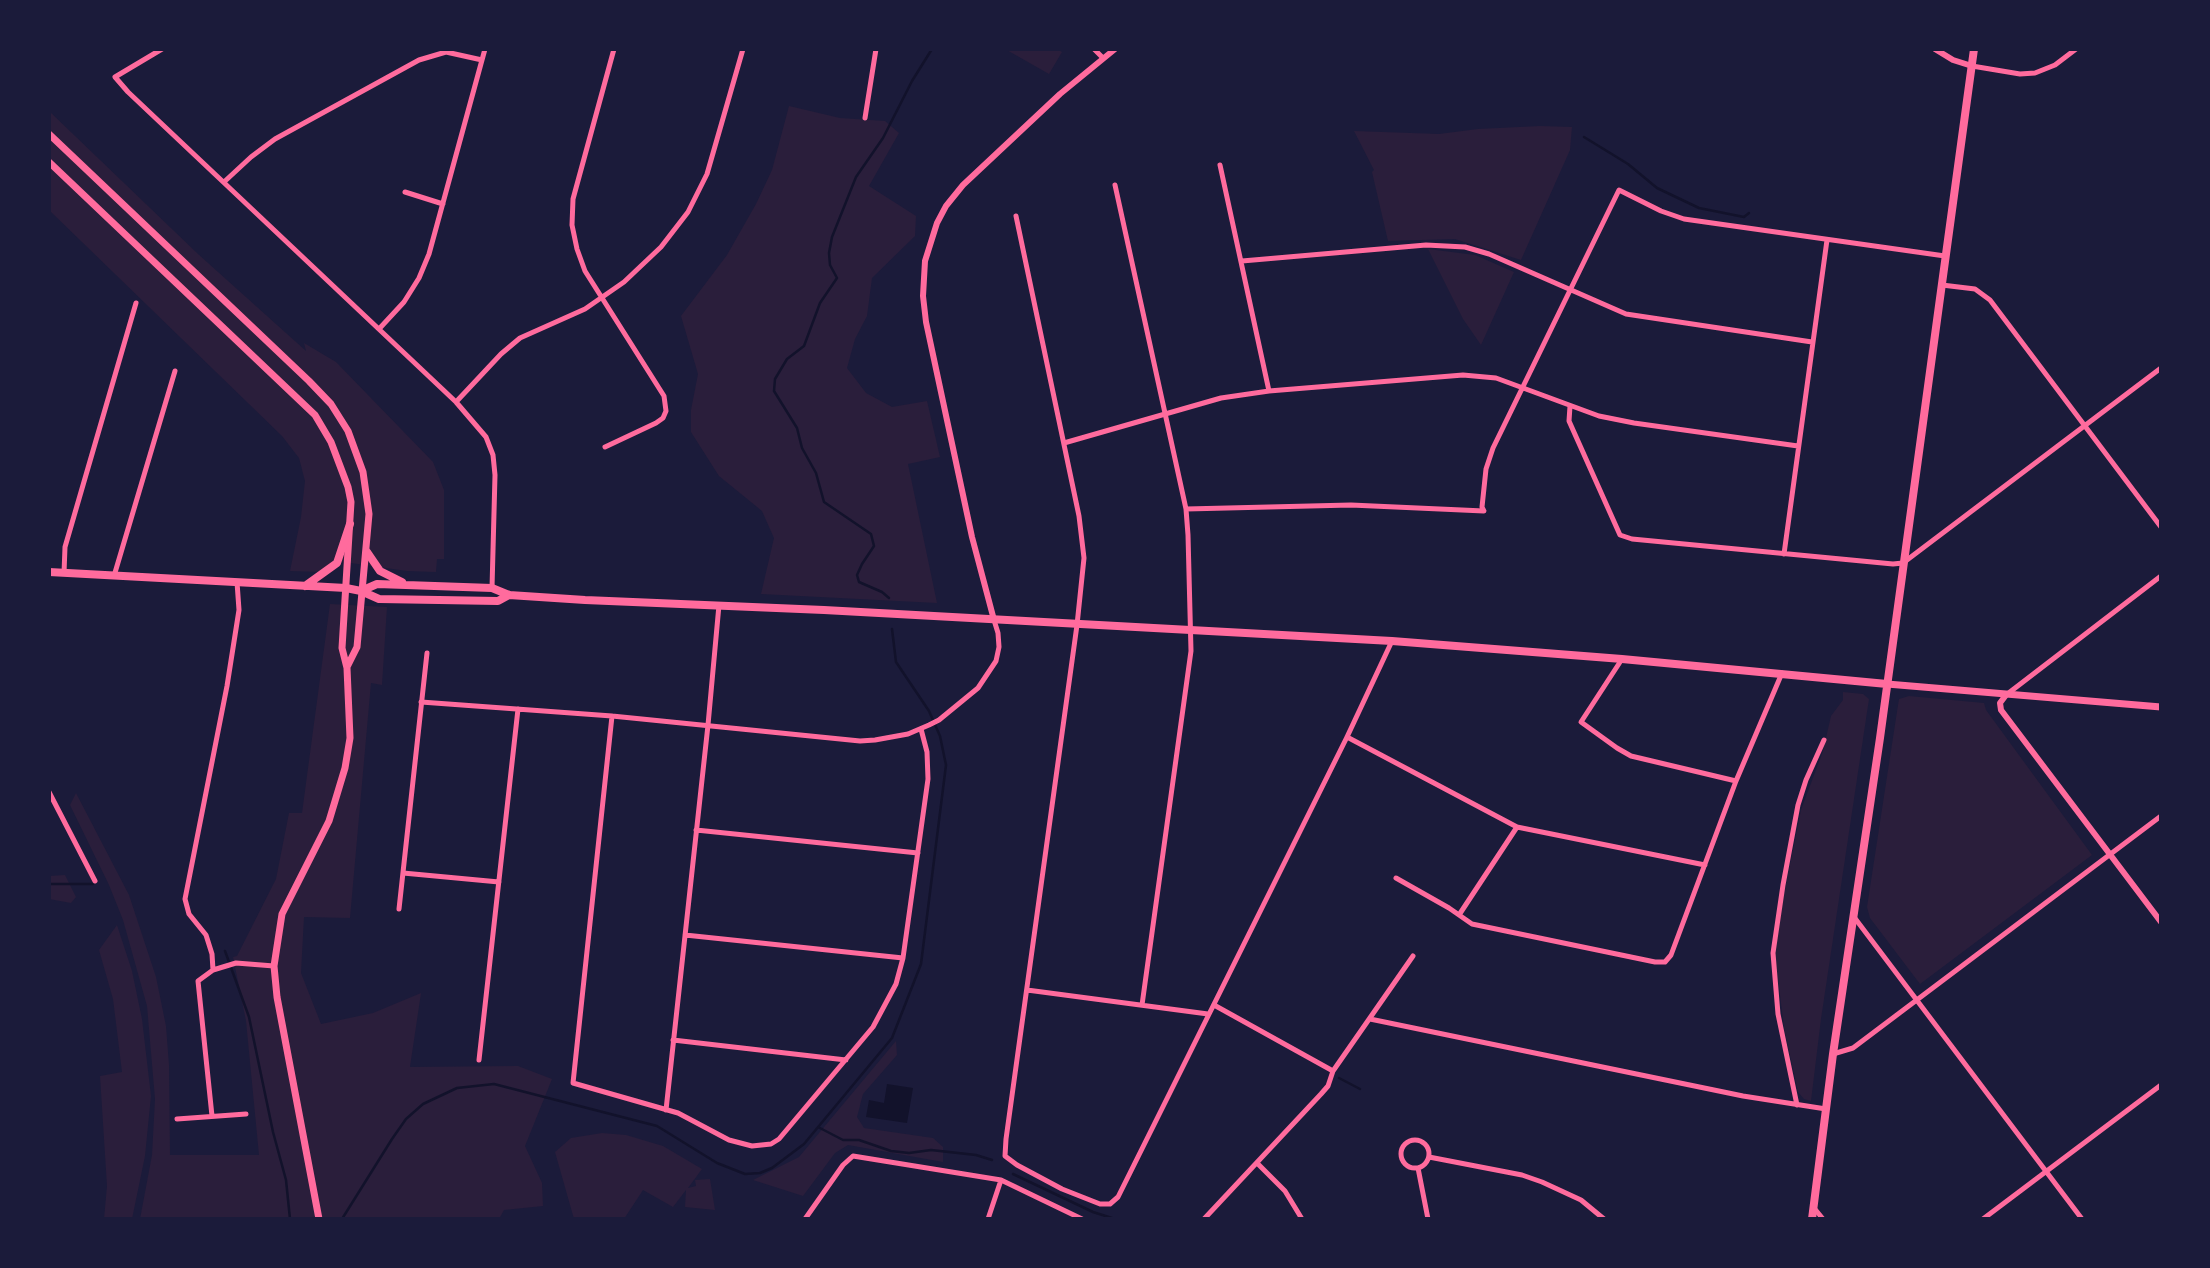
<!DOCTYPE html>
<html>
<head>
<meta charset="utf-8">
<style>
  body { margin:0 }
  #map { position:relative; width:2210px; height:1268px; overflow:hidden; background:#1b1b3a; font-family:Manrope,sans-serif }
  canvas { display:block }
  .frame { position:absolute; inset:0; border:51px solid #1b1b3a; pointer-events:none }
</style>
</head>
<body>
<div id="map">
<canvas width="2210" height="1268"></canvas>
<div class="frame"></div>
</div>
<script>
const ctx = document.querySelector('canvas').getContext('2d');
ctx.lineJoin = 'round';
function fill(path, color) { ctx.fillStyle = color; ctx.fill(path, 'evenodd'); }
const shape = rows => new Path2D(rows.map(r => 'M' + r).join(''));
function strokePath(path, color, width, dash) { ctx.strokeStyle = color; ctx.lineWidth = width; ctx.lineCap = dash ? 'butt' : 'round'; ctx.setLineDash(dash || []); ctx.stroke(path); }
fill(shape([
  [1005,49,1057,49,1062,52,1049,74],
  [789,106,840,118,885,121,899,133,869,186,916,216,915,236,872,278,867,316,855,339,847,368,866,393,892,407,927,401,940,457,908,464,937,603,761,594,774,538,762,511,719,476,691,432,691,410,698,374,681,316,727,255,756,204,772,170],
  [49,111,198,254,306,351,304,343,336,362,433,462,444,490,444,559,437,559,436,572,407,571,337,561,321,572,290,571,301,517,305,481,299,458,282,436,49,210],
  [1540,126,1572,127,1570,150,1521,260,1455,239,1388,241,1372,172,1374,170,1354,131,1439,134,1478,129],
  [1428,249,1475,255,1514,272,1481,345,1463,319],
  [330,604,387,607,382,685,371,683,350,918,304,917,301,973,321,1024,373,1013,421,993,410,1067,518,1066,552,1079,525,1146,542,1183,543,1206,504,1210,499,1219,140,1219,152,1155,155,1099,147,1006,123,920,109,885,70,805,76,793,129,895,156,977,166,1026,169,1065,170,1155,259,1155,246,1021,233,957,237,956,276,879,289,813,302,813],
  [1843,692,1863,694,1869,699,1821,1019,1811,1101,1804,1099,1798,1092,1784,1028,1775,954,1784,894,1801,810,1823,751,1831,716,1843,700],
  [1909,696,1984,703,1986,710,2092,855,1920,984,1870,918,1867,907,1898,705,1899,699],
  [65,875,76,897,71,903,49,899,49,876],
  [117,925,132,971,142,1019,151,1096,145,1156,132,1219,104,1219,107,1186,100,1076,122,1072,113,999,99,950],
  [896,1041,897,1055,863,1094,857,1117,864,1128,933,1138,943,1147,943,1162,848,1145,835,1153,803,1196,753,1180,799,1157],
  [602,1133,626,1135,663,1146,702,1169,688,1188,696,1186,695,1180,710,1179,715,1210,685,1207,686,1190,673,1207,643,1190,624,1219,574,1219,555,1152,571,1138]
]), '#2a1e3b');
fill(shape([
  [887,1084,913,1088,907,1123,866,1117,869,1100,884,1103]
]), '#12122b');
strokePath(shape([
  [1584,137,1628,164,1657,188,1699,208,1744,217,1749,213],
  [889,598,882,592,859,582,857,575,862,564,874,546,871,534,824,502,816,473,802,448,797,428,774,391,775,379,787,359,804,346,820,303,837,278,830,265,829,253,832,237,856,177,883,138,912,81,932,49],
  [49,884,93,884],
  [225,951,249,1017,273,1132,286,1180,290,1219],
  [1339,1078,1360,1089],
  [818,1127,843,1140,859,1140,891,1151,909,1153,931,1150,976,1155,992,1160],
  [1013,1174,1093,1212,1115,1219],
  [342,1219,392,1139,406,1119,423,1104,457,1088,494,1084,657,1126,717,1163,745,1174,760,1173,772,1168,804,1144,892,1038,921,964,946,765,940,736,929,711,896,662,892,629]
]), '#12122b', 2.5);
strokePath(shape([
  [162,49,115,77,128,92,456,402,486,437,493,455,495,475,492,588],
  [1094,49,1103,58],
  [1972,66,2020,74,2035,73,2055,65,2076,49],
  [865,118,876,49],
  [1220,165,1269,391],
  [224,182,251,157,275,139,419,60,446,52,482,60],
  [1115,185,1186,509,1188,535,1191,651,1142,1005],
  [405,192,443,204],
  [1016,216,1079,516,1084,558,1077,625,1006,1139,1005,1156,1017,1165,1062,1189,1100,1204,1110,1204,1118,1197,1347,737,1392,641],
  [1242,261,1426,245,1465,247,1489,254,1626,314,1812,342],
  [1942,285,1975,289,1990,300,2161,527],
  [379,329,404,302,419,278,429,254,485,49],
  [456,402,501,354,520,338,585,309,624,282,661,247,688,212,707,174,743,49],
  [1570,406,1569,421,1620,535,1632,539,1893,564,1903,563,2161,368],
  [1064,443,1221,398,1269,391,1463,375,1496,378,1599,416,1634,423,1798,446],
  [605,447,656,423,663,418,666,411,664,396,585,271,577,249,572,225,573,199,614,49],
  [1186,509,1351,505,1484,511,1482,507,1486,469,1493,448,1619,190,1661,211,1684,219,1945,256],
  [1784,554,1827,240],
  [64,573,65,547,136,303],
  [114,576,175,371],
  [1622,659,1581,722,1617,748,1631,756,1736,781],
  [2006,695,2161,576],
  [421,702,612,716,860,741,875,740,908,734,929,725,939,720,978,688,996,661,999,647,998,633,994,620],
  [612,716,573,1083,678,1113,729,1140,752,1146,771,1144,779,1139,873,1027,896,984,903,958,928,779,927,752,921,729],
  [1347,737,1517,827,1705,865],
  [49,792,95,881],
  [696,830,918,853],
  [403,873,499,882],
  [1396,878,1449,908,1472,924,1655,962,1665,962,1671,955,1736,781,1782,673],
  [399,909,427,653],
  [1459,915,1517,827],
  [1854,917,2082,1219],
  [685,935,903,958],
  [213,970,212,954,206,935,189,914,185,899,227,686,239,610,237,582],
  [1027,990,1208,1014],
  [1214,1005,1333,1071],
  [1370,1019,1743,1096,1826,1109],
  [673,1040,846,1060],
  [1833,1054,1853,1048,2161,816],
  [479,1060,518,709],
  [1797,1105,1778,1014,1773,953,1783,885,1798,805,1806,780,1824,740],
  [666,1110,708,725,719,605],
  [212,1116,198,981,213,970,236,963,274,966],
  [177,1119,246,1114],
  '1401 1154a14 14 0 1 1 28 0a14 14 0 1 1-28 0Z',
  [1429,1157,1522,1175,1542,1182,1581,1200,1604,1219],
  [1257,1163,1285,1191,1302,1219],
  [1418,1168,1428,1219],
  [1814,1208,1823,1219],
  [805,1219,843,1165,853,1156,1001,1180,1082,1219],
  [988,1219,1001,1180],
  [1204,1219,1321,1094,1328,1086,1333,1071,1413,956],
  [1983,1219,2161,1085]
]), '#ff6b9d', 5);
strokePath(shape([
  [1935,49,1953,60,1972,66],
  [994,620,972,537,926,322,923,296,925,261,937,223,946,206,963,185,1060,94,1115,49],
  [2006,695,2000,703,2001,710,2161,922]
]), '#ff6b9d', 6);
strokePath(shape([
  [49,134,309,381,331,404,348,431,363,472,369,514,357,647,347,667],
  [49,162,315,415,331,442,348,487,351,502,342,648,347,668,350,738,345,768,329,821,282,914,274,966,277,997,319,1219],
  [1887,684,2161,707]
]), '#ff6b9d', 7);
strokePath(shape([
  [367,552,380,571,402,582],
  [49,572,346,588,361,591,379,599,498,601,509,595],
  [305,586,337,563,350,524],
  [361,591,377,584,492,588,509,595,585,600,824,610,1392,641,1622,659,1887,684],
  [1812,1219,1833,1054,1880,738,1974,49]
]), '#ff6b9d', 8);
</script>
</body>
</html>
